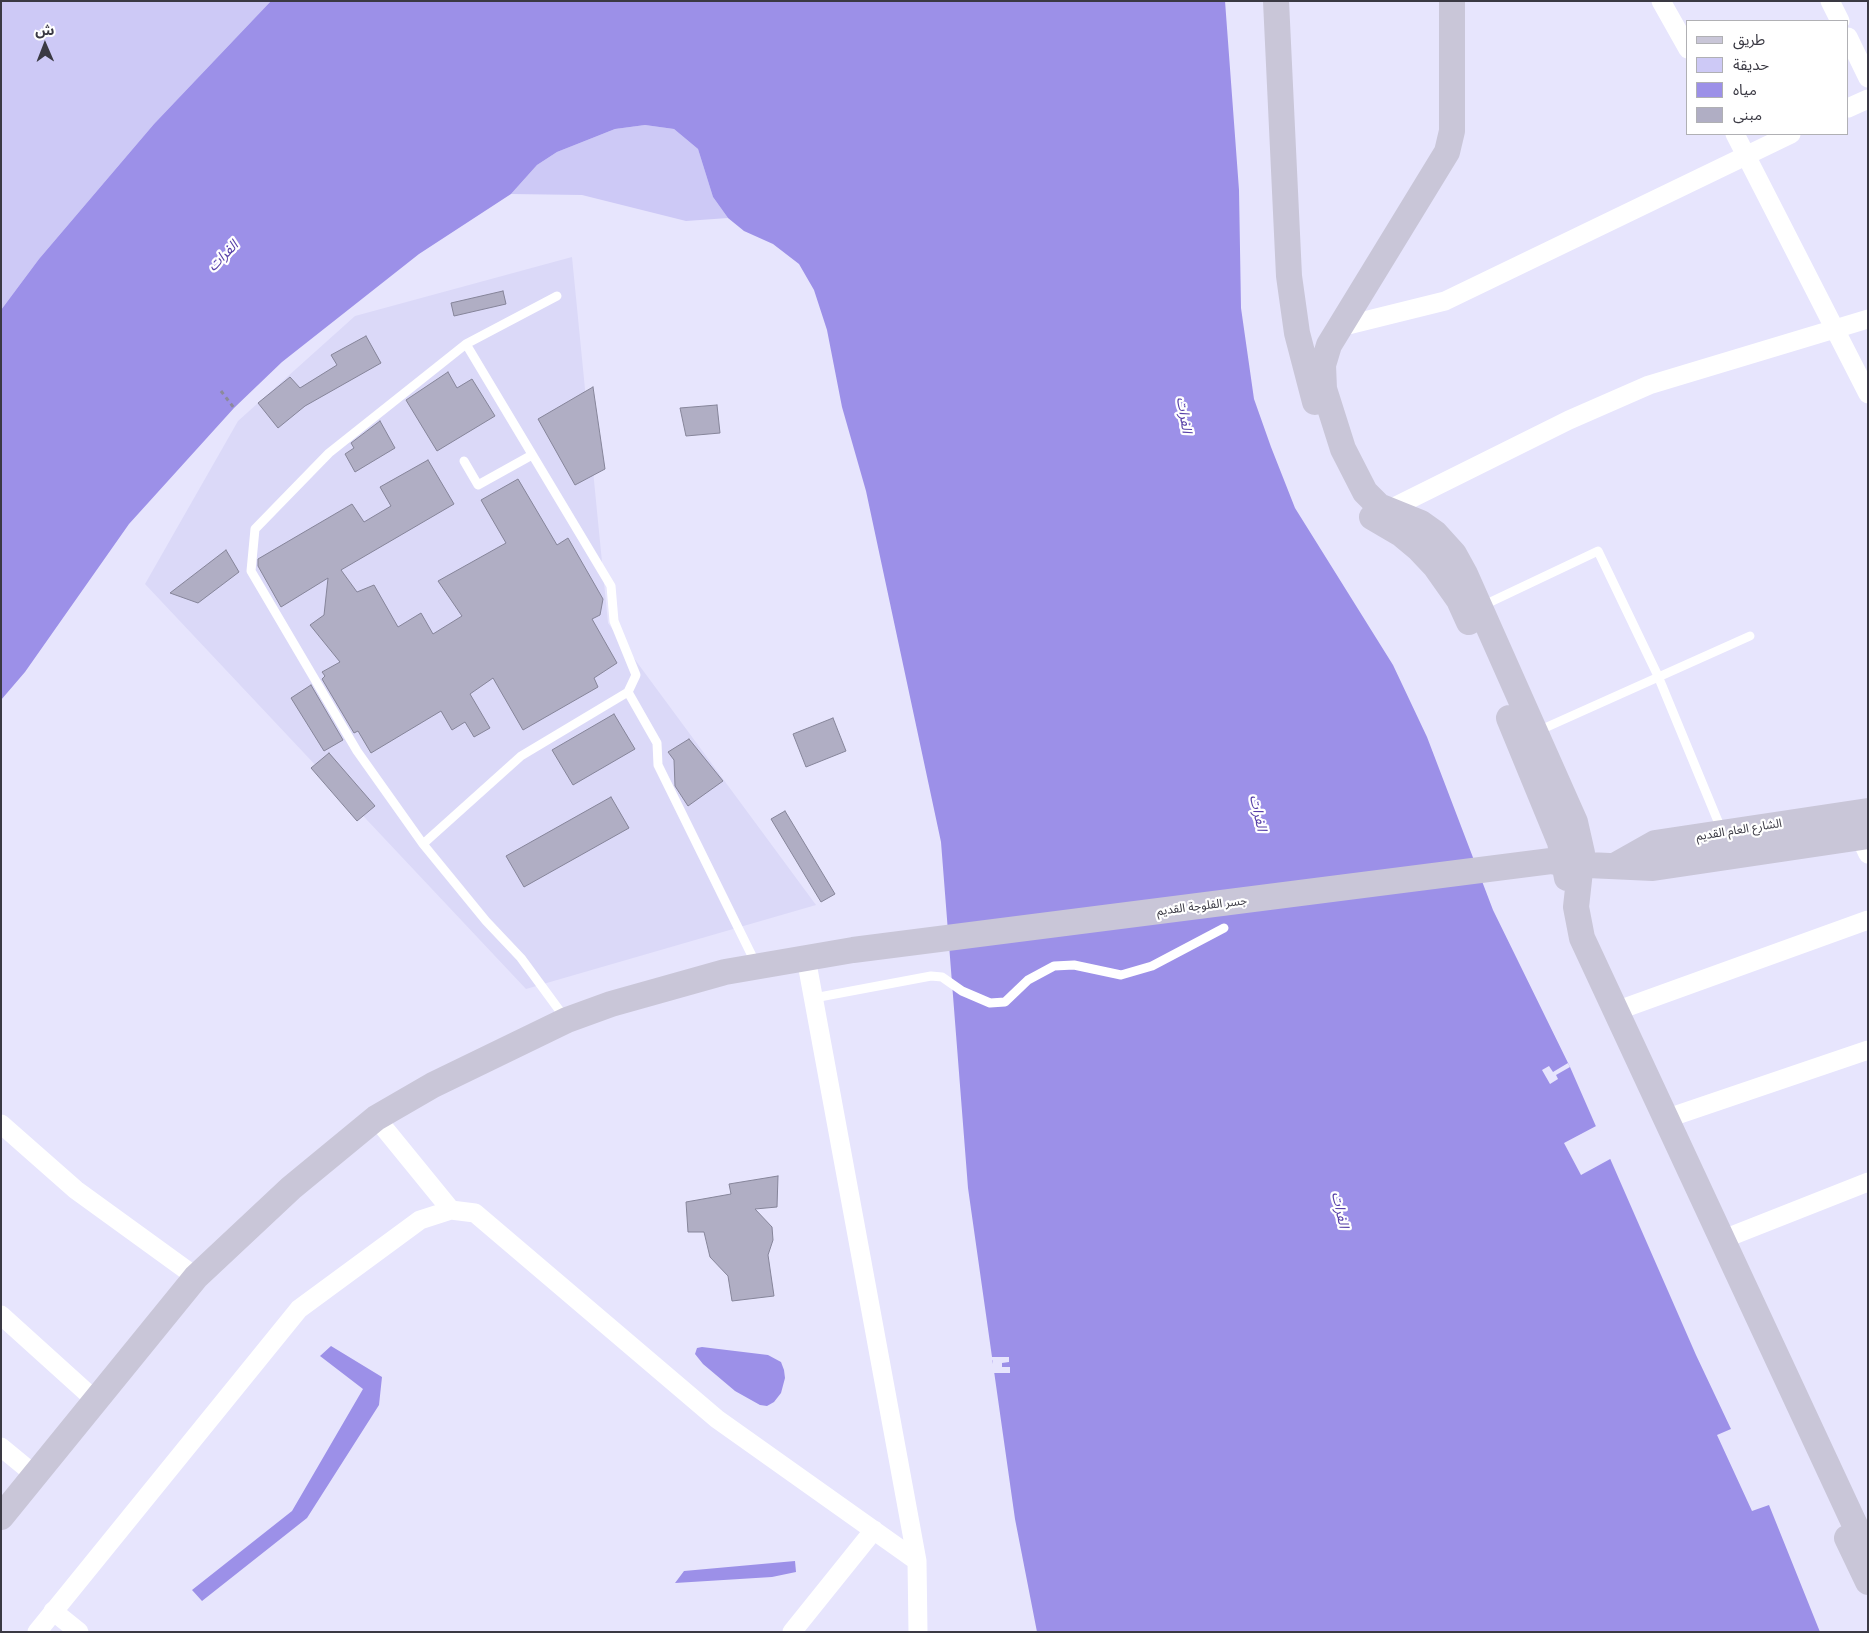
<!DOCTYPE html>
<html>
<head>
<meta charset="utf-8">
<style>
  body { margin:0 }
  #map { position:relative; width:1869px; height:1633px; overflow:hidden; background:#e7e5fd; font-family:Mulish,"Noto Sans Arabic",sans-serif }
  canvas { display:block }
  .frame { position:absolute; inset:0; border:2px solid #3a3943; pointer-events:none }
  .legend { position:absolute; left:1686px; top:20px; width:162px; height:115px; box-sizing:border-box; background:#fff; border:1px solid #b0b0b4; margin:0; padding:6px 9px; list-style:none; font-size:15px; color:#3a3943 }
  .legend li { display:flex; align-items:center; gap:10px; height:25px }
  .legend b { width:25px; border:1px solid #b0b0b4 }
  .north { position:absolute; left:20px; top:20px; width:50px; height:50px; -webkit-text-stroke:4px #fff; paint-order:stroke; rotate:359deg; font-size:14px; font-weight:700; line-height:20px; text-align:center; color:#3a3943 }
  .north::after { content:''; display:block; margin:auto; width:18px; height:22px; background:#3a3943; clip-path:polygon(50% 0,100% 100%,50% 72%,0 100%) }
</style>
</head>
<body>
<div id="map">
<canvas width="1869" height="1633"></canvas>
<div class="frame"></div>
<ul class="legend">
<li><b style="height:6px;background:#c9c6d8"></b>طريق</li>
<li><b style="height:14px;background:#cdc9f6"></b>حديقة</li>
<li><b style="height:14px;background:#9c90e8"></b>مياه</li>
<li><b style="height:14px;background:#b0aec4"></b>مبنى</li>
</ul>
<div class="north">ش</div>
</div>
<script>
const ctx = document.querySelector('canvas').getContext('2d');
ctx.lineJoin = 'round';
function fill(path, color) { ctx.fillStyle = color; ctx.fill(path, 'evenodd'); }
const shape = rows => new Path2D(rows.map(r => 'M' + r).join(''));
function strokePath(path, color, width, dash) { ctx.strokeStyle = color; ctx.lineWidth = width; ctx.lineCap = dash ? 'butt' : 'round'; ctx.setLineDash(dash || []); ctx.stroke(path); }
function drawText(font, color, halo, rows, align = 'center') {
  ctx.font = font + ' Mulish,"Noto Sans Arabic",sans-serif'; ctx.lineWidth = 4.5; ctx.setLineDash([]); ctx.textBaseline = 'middle'; ctx.strokeStyle = halo; ctx.fillStyle = color; for (const [text, x, y, turn = 0] of rows) {
    ctx.save(); ctx.translate(x, y); ctx.rotate((+turn || 0) * Math.PI / 180); ctx.textAlign = isNaN(turn) ? turn : align; if (halo) ctx.strokeText(text, 0, 0); ctx.fillText(text, 0, 0); ctx.restore();
  }
}
fill(shape([
  [572,257,608,623,816,905,526,989,145,584,238,421,355,316]
]), '#dbd9f8');
fill(shape([
  [1,1,271,1,154,124,39,259,1,310],
  [645,125,674,129,698,149,713,197,728,218,686,221,582,195,511,194,537,165,557,152,615,129]
]), '#cdc9f6');
fill(shape([
  [271,1,1225,1,1239,190,1241,308,1254,399,1271,447,1295,508,1393,665,1427,737,1493,910,1570,1067,1696,1355,1731,1429,1717,1435,1752,1511,1769,1505,1820,1632,1037,1632,1015,1519,968,1188,941,842,866,491,842,407,827,330,814,290,799,264,773,244,744,231,728,218,713,197,698,149,674,129,645,125,615,129,557,152,537,165,511,194,419,254,282,362,234,408,129,524,25,672,1,700,1,310,39,259,154,124],
  [331,1346,382,1377,379,1405,307,1518,202,1601,192,1590,292,1511,363,1389,320,1356],
  [702,1347,768,1355,781,1362,784,1370,785,1378,781,1393,774,1402,767,1406,760,1405,735,1391,703,1364,695,1354,697,1348],
  [795,1561,796,1572,772,1577,675,1583,684,1571]
]), '#9c90e8');
fill(shape([
  [1568,1063,1570,1067,1556,1075,1558,1079,1550,1084,1542,1070,1549,1066,1553,1072],
  [1598,1125,1612,1158,1581,1175,1564,1143],
  [990,1357,1009,1357,1009,1362,1002,1363,1002,1367,1010,1367,1010,1373,992,1373,991,1367,993,1367,993,1361]
]), '#e7e5fd');
const building = shape([
  [503,291,506,304,454,316,451,303,503,291],
  [366,336,381,363,305,406,278,428,258,403,290,377,300,388,337,365,331,355,366,336],
  [448,372,457,388,472,379,495,416,437,451,406,400,448,372],
  [593,387,605,469,575,485,538,419,593,387],
  [717,405,720,433,686,436,680,408,717,405],
  [380,421,395,448,355,472,345,454,354,448,351,443,380,421],
  [428,460,454,504,341,570,357,592,374,585,398,627,421,613,433,634,462,616,438,581,506,543,481,500,518,479,557,545,568,538,603,599,600,615,592,619,617,663,594,678,598,687,523,730,493,678,470,694,490,728,474,737,465,722,452,730,441,711,371,753,358,731,354,733,322,679,325,676,322,672,340,662,310,625,324,615,328,578,281,607,258,566,258,559,352,504,364,522,391,506,380,487,428,460],
  [226,550,239,572,198,603,170,593,226,550],
  [311,685,343,740,324,751,291,698,311,685],
  [614,714,635,749,573,785,552,750,614,714],
  [833,718,846,751,806,767,793,734,833,718],
  [689,739,723,781,688,806,675,786,674,760,668,752,689,739],
  [329,753,375,806,357,821,311,768,329,753],
  [611,797,629,828,524,887,506,856,611,797],
  [785,811,835,894,821,902,771,819,785,811],
  [778,1176,777,1207,755,1209,772,1227,773,1240,768,1255,774,1296,732,1301,728,1276,710,1257,704,1232,688,1232,686,1202,731,1194,729,1184,778,1176]
]);
fill(building, '#b0aec4');
strokePath(building, '#86859a', 1);
strokePath(shape([
  [221,391,234,408]
]), '#8c8a9b', 3, [4, 4]);
strokePath(shape([
  [557,296,466,344,329,453,255,529,251,571,357,751,423,844,486,921,521,958,565,1018],
  [464,461,478,485,532,455],
  [1482,606,1598,551,1658,676,1722,831],
  [628,692,657,743,658,765,756,964],
  [1538,731,1750,636],
  [423,844,521,756,628,692,636,675,614,621,611,586,466,344],
  [814,998,931,976,942,977,962,991,990,1003,1005,1002,1028,980,1054,966,1074,965,1121,975,1152,966,1224,928]
]), '#fff', 9);
strokePath(shape([
  [1661,1,1688,49],
  [1830,1,1840,21],
  [1848,37,1868,78],
  [1848,108,1868,99],
  [1735,134,1868,394],
  [1340,327,1445,301,1791,134],
  [1382,513,1569,420,1649,385,1868,319],
  [1860,837,1868,854],
  [806,958,917,1561,918,1632],
  [1616,1011,1868,920],
  [376,1118,451,1210],
  [1665,1119,1868,1050],
  [1,1124,76,1190,196,1277],
  [1721,1240,1868,1182],
  [1,1315,95,1400],
  [1,1447,35,1475],
  [53,1611,79,1632],
  [37,1632,299,1309,420,1220,451,1210,475,1213,717,1419,917,1561],
  [792,1632,874,1530]
]), '#fff', 19);
strokePath(shape([
  [1276,1,1289,276,1297,333,1315,402],
  [1452,1,1452,131,1447,152,1329,345,1323,365,1324,389,1343,449,1365,492,1379,506,1421,523,1435,533,1454,554,1465,574,1575,822,1582,853,1576,907,1582,938,1868,1553],
  [1372,517,1401,534,1419,549,1435,566,1459,600,1469,622],
  [1509,718,1560,842,1567,878],
  [1616,865,1655,843,1868,811],
  [1,1517,196,1277,291,1188,376,1118,433,1085,567,1020,611,1004,725,972,853,950,1551,861,1566,864,1653,868,1868,836],
  [1847,1538,1868,1582]
]), '#c9c6d8', 26);
drawText('12px', '#3a3943', '#fff', [
  ["الشارع العام القديم",1739,830,-9],
  ["جسر الفلوجة القديم",1202,906,-7]
]);
drawText('italic 14px', '#5841a8', '#fff', [
  ["الفرات",223,256,-45],
  ["الفرات",1184,415,81],
  ["الفرات",1258,813,78],
  ["الفرات",1340,1210,78]
]);
</script>
</body>
</html>
